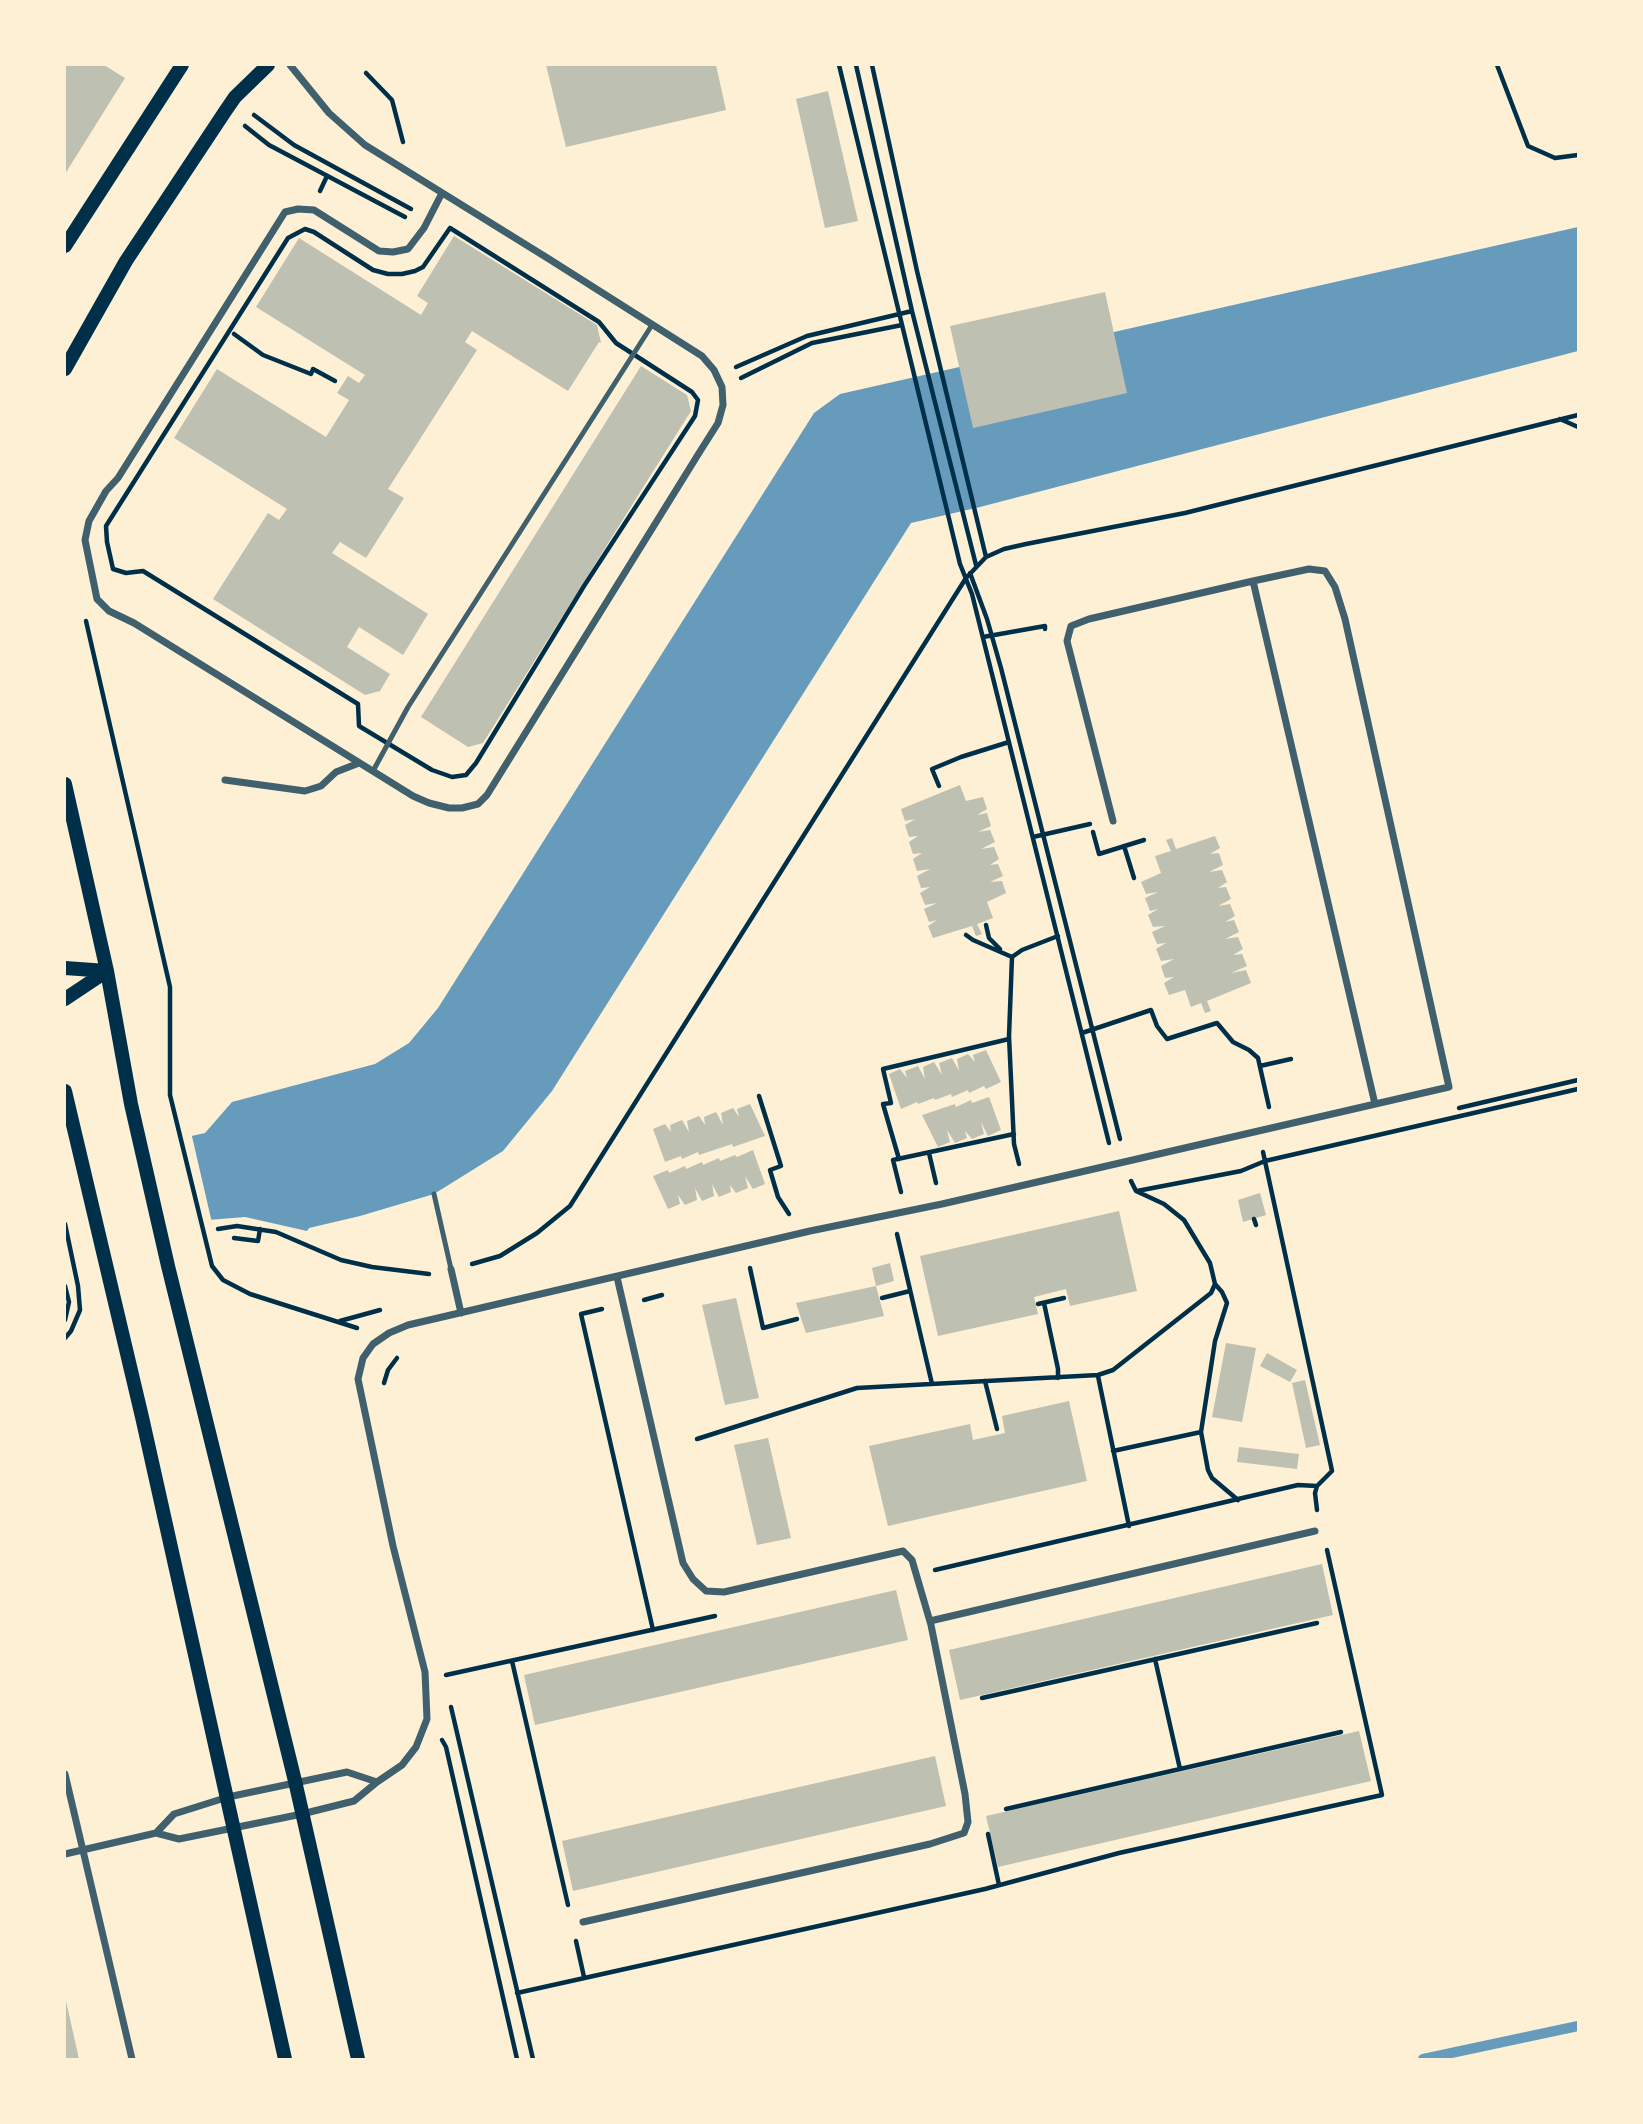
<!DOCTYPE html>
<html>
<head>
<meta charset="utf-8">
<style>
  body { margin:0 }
  #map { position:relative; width:1643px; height:2124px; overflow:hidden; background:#fdf0d5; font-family:"Noto Sans",sans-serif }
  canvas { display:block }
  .frame { position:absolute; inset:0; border:66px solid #fdf0d5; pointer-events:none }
</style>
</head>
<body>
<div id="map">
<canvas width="1643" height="2124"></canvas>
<div class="frame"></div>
</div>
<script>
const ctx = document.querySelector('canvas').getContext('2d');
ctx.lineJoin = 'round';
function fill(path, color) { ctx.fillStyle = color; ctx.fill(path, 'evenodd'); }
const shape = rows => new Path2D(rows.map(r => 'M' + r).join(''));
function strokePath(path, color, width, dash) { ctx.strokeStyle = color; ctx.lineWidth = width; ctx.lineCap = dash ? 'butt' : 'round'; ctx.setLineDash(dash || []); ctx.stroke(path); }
fill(shape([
  [1578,227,1578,351,980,507,911,523,552,1091,503,1151,434,1194,360,1216,309,1228,307,1231,245,1217,208,1220,65,1164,205,1133,232,1102,375,1064,409,1043,438,1008,814,413,840,394]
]), '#669bbc');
fill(shape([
  [191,1132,212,1223,65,1256,65,1160]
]), '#fdf0d5');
strokePath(shape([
  [1423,2059,1578,2026]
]), '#669bbc', 10);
fill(shape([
  [65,65,104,65,125,78,65,174],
  [546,65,716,65,726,110,566,147],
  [828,91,858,221,825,228,796,99],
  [454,236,597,325,601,343,599,342,568,391,472,331,465,342,477,350,388,489,404,498,366,558,340,542,332,553,428,614,403,655,359,627,347,647,390,674,380,691,365,695,213,599,268,513,279,520,287,509,174,438,217,369,326,437,349,400,337,393,348,376,359,383,365,375,256,307,299,238,421,315,428,303,417,296],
  [1105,292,1127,393,973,428,950,326],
  [641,366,687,395,691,411,483,743,468,747,421,717],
  [960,785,966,801,983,797,987,809,977,815,987,813,991,826,978,832,990,830,995,842,981,849,994,847,999,859,990,865,998,864,1003,876,990,882,1002,881,1006,893,987,902,993,918,977,924,982,934,976,936,972,926,933,938,928,926,937,920,929,922,924,909,937,903,925,905,920,893,930,887,921,888,917,876,930,869,917,871,913,859,922,853,913,854,909,842,918,836,909,837,905,825,915,819,905,821,901,809],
  [1215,836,1220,848,1210,854,1219,853,1223,865,1209,872,1222,870,1227,882,1218,888,1226,887,1231,899,1218,906,1230,904,1235,916,1225,922,1234,920,1239,932,1225,939,1238,937,1243,949,1233,955,1242,954,1247,966,1231,973,1246,970,1251,983,1207,1001,1211,1011,1205,1013,1201,1003,1191,1007,1185,990,1169,995,1164,983,1174,977,1165,978,1161,966,1174,959,1161,961,1156,949,1166,943,1157,944,1152,932,1165,926,1153,927,1148,915,1158,909,1150,911,1145,898,1158,892,1146,894,1141,882,1161,873,1155,856,1171,851,1166,840,1172,838,1176,849],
  [986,1050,1001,1082,986,1089,984,1086,969,1093,968,1090,952,1097,951,1094,935,1100,934,1098,918,1104,917,1102,901,1109,889,1074,900,1069,907,1078,905,1071,918,1066,925,1079,923,1067,934,1062,942,1075,939,1063,952,1058,959,1071,957,1059,968,1054,975,1062,973,1055],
  [989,1097,1001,1130,988,1136,981,1122,984,1134,972,1139,965,1131,967,1138,955,1143,947,1130,950,1142,938,1147,922,1115,955,1104,956,1107,971,1100,972,1103],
  [750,1104,765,1136,733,1147,732,1144,699,1155,698,1152,682,1159,681,1156,665,1162,653,1129,665,1124,671,1132,670,1125,682,1120,689,1132,687,1121,699,1116,705,1125,704,1117,716,1112,723,1125,721,1113,733,1108,739,1117,737,1109],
  [753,1150,765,1184,753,1189,745,1176,748,1188,736,1193,730,1185,731,1192,719,1197,712,1184,714,1196,702,1201,695,1188,697,1200,685,1205,678,1195,680,1204,668,1209,653,1176,668,1170,669,1173,685,1166,686,1169,702,1162,703,1165,719,1158,720,1161,735,1155,737,1157],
  [1260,1193,1266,1215,1243,1222,1238,1200],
  [1119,1211,1137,1291,1070,1306,1066,1289,1034,1297,1038,1314,938,1336,920,1256],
  [890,1263,894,1281,876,1286,872,1268],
  [876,1286,884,1316,806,1333,796,1303],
  [736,1298,759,1398,725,1405,702,1305],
  [1226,1343,1256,1348,1242,1422,1212,1417],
  [1267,1353,1297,1370,1290,1382,1260,1366],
  [1305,1380,1320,1445,1306,1448,1292,1383],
  [1069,1401,1087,1481,888,1526,869,1446,970,1424,973,1440,1005,1433,1002,1416],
  [768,1438,791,1538,757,1545,734,1445],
  [1239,1447,1299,1454,1297,1469,1237,1462],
  [1322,1564,1333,1615,960,1700,949,1650],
  [896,1590,908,1640,535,1725,524,1675],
  [1359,1731,1371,1781,998,1867,986,1816],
  [935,1756,946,1806,573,1891,562,1841],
  [65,2001,66,2001,79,2059,65,2059]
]), '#bec0b2');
strokePath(shape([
  [839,65,960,564,972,594,1109,1143],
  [856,65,912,311,976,565],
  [872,65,917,271,986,557],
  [1497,65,1528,146,1555,158,1578,155],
  [366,73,392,100,403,142],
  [254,115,294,145,411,209],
  [245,126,269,145,405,217],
  [320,191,327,176],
  [450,228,599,322,616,343,692,392,698,400,695,416,584,586,476,763,466,775,452,777,432,770,359,726,358,704,143,571,126,573,113,569,107,542,106,526,288,238,305,229,314,232,373,270,388,274,402,274,415,271,423,267,450,228],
  [234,334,263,355,311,374,313,369,335,381],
  [736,367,807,336,912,311],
  [741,378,812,343,902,325],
  [1560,419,1578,427],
  [970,573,987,619,1001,668,1120,1139],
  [86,621,170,987,170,1095,212,1266,223,1280,250,1294,357,1328],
  [983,637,1045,626,1045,629],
  [939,786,932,769,961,757,1009,742],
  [1093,832,1099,854,1144,840],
  [1033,837,1090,824],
  [1124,846,1134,878],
  [986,925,989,938,1000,949],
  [966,935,973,940,1012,957],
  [1082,1033,1151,1010,1157,1026,1167,1039,1217,1023,1233,1042,1249,1050,1258,1058,1269,1107],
  [1260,1066,1291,1059],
  [759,1096,781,1166,770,1170,778,1197,789,1214],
  [1459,1108,1578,1080],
  [1263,1152,1331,1466,1332,1471,1317,1486,1315,1493,1317,1510],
  [929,1153,936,1183],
  [899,1159,883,1104,891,1103,883,1069,1009,1039],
  [1019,1164,1014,1144,1009,1036,1012,957,1022,950,1058,936],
  [1137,1191,1241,1171,1265,1161,1578,1089],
  [901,1192,893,1160,1014,1134],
  [1254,1219,1256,1225],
  [65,1224,78,1286,80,1310,71,1331,65,1338],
  [218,1229,237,1226,276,1232,341,1260,372,1267,429,1274],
  [897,1234,932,1384],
  [234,1238,258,1241,260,1229],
  [472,1264,500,1256,537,1233,570,1206,966,578,986,557,1004,549,1026,544,1185,513,1578,415],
  [750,1268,763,1328,797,1319],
  [1215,1284,1222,1292,1227,1303,1215,1341,1201,1432,1208,1470,1212,1478,1238,1500],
  [65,1286,69,1302,65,1320],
  [882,1298,910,1291],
  [644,1300,662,1295],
  [1044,1303,1058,1369,1058,1378],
  [1038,1304,1064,1298],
  [602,1309,581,1314,653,1630],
  [340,1321,380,1310],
  [1098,1376,1129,1526],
  [985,1381,997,1429],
  [384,1383,388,1370,397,1358],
  [697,1439,857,1388,1098,1375,1113,1370,1211,1293,1215,1284,1210,1263,1184,1220,1164,1204,1136,1191,1131,1181],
  [1113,1451,1201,1432],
  [935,1570,1298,1485,1317,1486],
  [1155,1659,1180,1769],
  [512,1661,568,1905],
  [446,1675,715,1616],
  [982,1698,1317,1623],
  [451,1707,533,2059],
  [442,1740,446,1747,517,2059],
  [1006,1809,1341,1732],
  [988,1834,999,1885],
  [576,1941,584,1977],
  [517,1993,985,1889,1119,1853,1382,1795,1327,1550]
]), '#003049', 4.5);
strokePath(shape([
  [373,771,408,707,652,325],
  [434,1194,451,1269]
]), '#3f606c', 5);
strokePath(shape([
  [290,65,329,113,365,145,549,259,702,356,714,370,722,387,723,405,718,423,699,453,487,795,478,804,462,808,449,808,429,803,413,796,134,623,109,611,97,599,85,540,89,521,106,491,118,478,285,212,298,209,314,210,379,251,393,252,408,249,424,228,442,193],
  [225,780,305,791,321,786,336,772,359,763],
  [1113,821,1067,641,1071,626,1089,619,1253,581,1375,1104],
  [451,1269,461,1313],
  [930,1621,1315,1531],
  [65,1774,132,2059],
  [377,1782,402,1765,416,1747,427,1719,425,1672,393,1546,358,1379,363,1358,373,1344,389,1333,408,1325,810,1231,942,1204,1449,1087,1345,619,1335,587,1325,571,1309,569,1253,581],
  [65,1854,156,1833,179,1839,302,1814,354,1801,377,1782,347,1772,228,1797,174,1814,156,1833],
  [583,1922,930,1844,964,1833,968,1822,965,1794,931,1625,912,1560,903,1551,724,1592,706,1591,693,1579,683,1563,617,1277]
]), '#3f606c', 7);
strokePath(shape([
  [65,246,182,65],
  [65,369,126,261,226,110,235,97,268,65],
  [65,784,107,971,131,1104,168,1266,295,1781,358,2059],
  [65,968,107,971],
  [65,999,107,971],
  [65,1091,142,1417,285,2059]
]), '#003049', 14);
</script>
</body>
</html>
